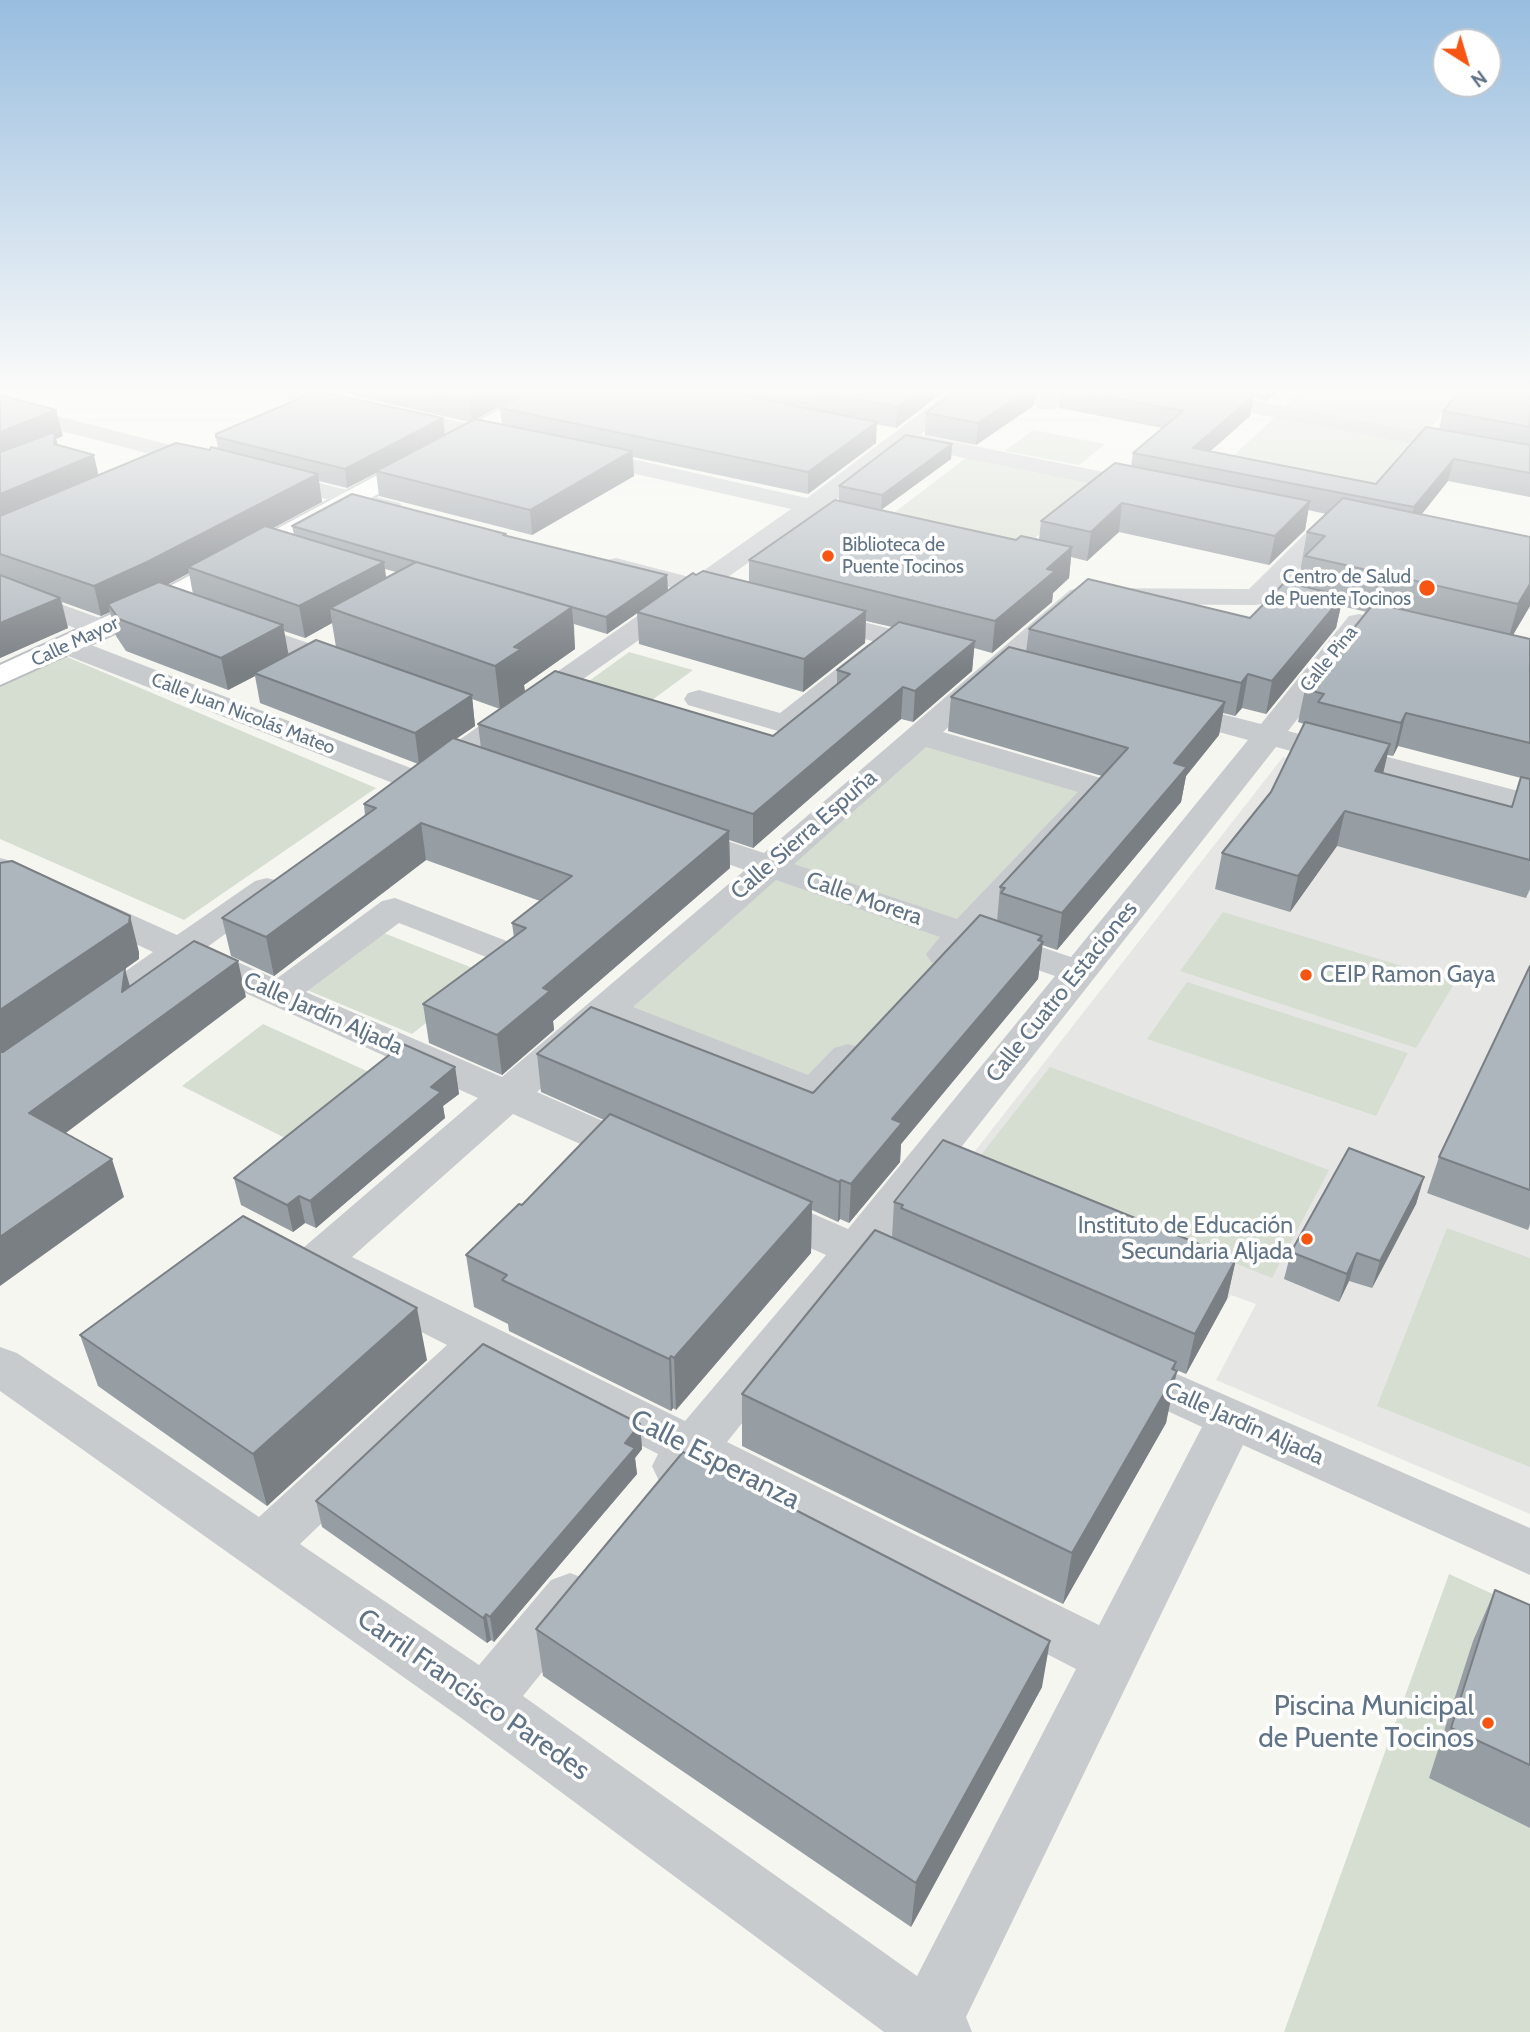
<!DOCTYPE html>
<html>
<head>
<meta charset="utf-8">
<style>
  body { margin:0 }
  #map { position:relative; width:1530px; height:2032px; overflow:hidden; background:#f6f6f1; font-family:Cabin,sans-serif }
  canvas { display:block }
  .north { position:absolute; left:1432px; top:28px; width:70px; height:70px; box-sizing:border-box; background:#fff; border:2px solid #c0c7cf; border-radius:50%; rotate:143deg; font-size:19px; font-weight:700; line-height:28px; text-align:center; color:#617386 }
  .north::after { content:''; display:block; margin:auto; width:24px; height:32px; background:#f65512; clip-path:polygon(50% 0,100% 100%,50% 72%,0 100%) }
</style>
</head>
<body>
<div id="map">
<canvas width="1530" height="2032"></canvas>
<div class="north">N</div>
</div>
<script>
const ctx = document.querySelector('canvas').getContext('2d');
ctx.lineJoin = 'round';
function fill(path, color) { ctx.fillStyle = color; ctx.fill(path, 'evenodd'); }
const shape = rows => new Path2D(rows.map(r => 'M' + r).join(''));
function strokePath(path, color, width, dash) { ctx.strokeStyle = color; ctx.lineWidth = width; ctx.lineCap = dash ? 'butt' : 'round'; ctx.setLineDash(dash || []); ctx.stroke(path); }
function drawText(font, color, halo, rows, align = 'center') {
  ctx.font = font + ' Cabin,sans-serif'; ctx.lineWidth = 7; ctx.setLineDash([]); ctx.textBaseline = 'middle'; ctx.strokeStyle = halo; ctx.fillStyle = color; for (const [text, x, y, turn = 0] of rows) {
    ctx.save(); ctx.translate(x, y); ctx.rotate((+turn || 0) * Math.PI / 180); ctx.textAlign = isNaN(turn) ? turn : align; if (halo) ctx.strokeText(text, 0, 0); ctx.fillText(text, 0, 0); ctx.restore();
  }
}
fill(shape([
  [1283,757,1530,819,1530,1514,1216,1380,1256,1304,1231,1295,1228,1299,950,1183]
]), '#e6e7e5');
fill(shape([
  [1306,388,1465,388,1369,498,1219,469],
  [1033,430,1105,444,1079,465,1005,451],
  [970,455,1105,482,1025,546,891,515],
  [629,652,693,670,629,717,567,697],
  [65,656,376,788,184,920,0,839,0,686],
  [919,735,1100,788,814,1093,605,1009],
  [1223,912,1455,982,1416,1048,1180,971],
  [381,932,488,974,412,1034,307,990],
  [1187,982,1408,1053,1376,1116,1147,1039],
  [263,1024,369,1072,285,1138,182,1086],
  [1050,1067,1329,1170,1272,1278,977,1160],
  [1447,1228,1530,1258,1530,1467,1377,1406],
  [1449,1574,1530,1611,1530,2032,1284,2032]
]), '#d6ded2');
const major = shape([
  [540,388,567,388,563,392,175,606,0,685,0,665,155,594,540,388]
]);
strokePath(major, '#babdc1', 4);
fill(shape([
  [254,388,296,388,509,432,517,434,520,439,517,444,509,446,265,394,258,392,254,388],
  [954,388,979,388,920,435,1148,481,1156,483,1160,488,1156,493,1148,495,906,446,831,504,839,510,836,515,827,517,816,515,718,584,740,589,743,595,740,601,730,603,702,596,434,783,430,789,419,792,408,789,58,652,54,646,58,640,68,638,78,640,416,770,676,589,607,572,603,566,607,560,616,558,693,578,791,509,574,460,570,455,574,450,582,448,807,498,954,388],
  [1053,388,1078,388,1054,409,1038,409,1035,404,1038,399,1053,388],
  [1139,388,1185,388,1530,452,1530,466,1150,394,1143,392,1139,388],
  [0,401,216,457,220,462,216,467,208,469,0,415,0,401],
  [270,471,400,503,403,508,400,513,391,515,262,483,258,478,262,473,270,471],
  [1329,517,1338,519,1341,524,1338,529,1266,603,1256,605,1087,604,943,732,1111,781,1116,788,988,929,1071,957,1248,740,1160,716,1156,710,1160,704,1171,701,1261,724,1349,616,1359,614,1419,627,1423,633,1419,639,1409,641,1366,632,1288,731,1530,794,1530,814,1276,747,885,1244,922,1260,929,1272,922,1284,906,1289,863,1272,727,1442,1099,1625,1202,1427,1107,1383,1100,1370,1107,1357,1124,1351,1530,1528,1530,1575,1243,1445,966,2017,972,2032,884,2032,464,1720,0,1391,0,1347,17,1353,259,1517,447,1345,303,1272,296,1260,303,1248,478,1098,183,965,14,1087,0,1091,0,1059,153,952,0,881,0,858,12,861,177,935,255,881,267,878,279,881,284,888,279,895,206,948,276,979,382,901,395,898,512,943,517,951,512,959,499,962,399,923,306,992,502,1077,745,870,670,844,665,837,670,830,682,827,694,830,764,853,1070,590,1080,588,1249,589,1320,519,1329,517],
  [926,747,1078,792,957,919,794,864,926,747],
  [776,880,940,937,926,954,931,962,944,965,957,962,971,947,1055,976,848,1229,777,1198,762,1194,747,1198,740,1209,747,1220,826,1255,685,1421,352,1257,513,1114,625,1164,640,1168,655,1164,661,1154,655,1144,537,1092,612,1026,800,1102,814,1106,828,1102,868,1057,862,1048,848,1044,834,1048,808,1075,633,1007,776,880],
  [486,1366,658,1454,652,1466,659,1481,677,1487,695,1481,699,1475,1076,1669,917,1976,523,1696,589,1614,597,1597,589,1580,570,1573,551,1580,479,1665,300,1544,486,1366],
  [0,582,113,623,117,629,113,635,103,637,93,635,0,599,0,582],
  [816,610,943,642,947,648,943,654,933,657,889,645,892,650,888,656,796,730,785,733,688,705,684,699,688,693,699,690,780,713,868,644,876,642,806,624,802,618,806,612,816,610],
  [239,619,357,660,361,666,357,672,347,675,337,672,229,633,225,627,229,621,239,619]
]), '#c8cbce');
fill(major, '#fff');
fill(shape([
  [315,388,534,388,476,419,502,424,500,408,536,388,949,388,896,428,876,424,876,443,808,494,633,457,634,476,532,535,379,496,376,473,347,488,319,481,322,502,272,528,294,535,292,526,506,534,506,536,667,575,668,591,696,575,749,582,749,560,839,500,839,486,952,444,951,459,881,510,1016,540,1039,540,1041,521,1131,466,1133,453,1162,428,1059,408,1061,388,1281,388,1267,401,1253,398,1250,416,1210,451,1376,484,1439,429,1443,411,1530,388,1530,497,1448,481,1422,514,1530,537,1530,606,1513,635,1530,639,1530,889,1526,898,1337,846,1290,912,1215,889,1222,853,1271,792,1304,724,1298,722,1305,689,1367,612,1341,606,1336,628,1266,714,1242,708,1235,716,1223,713,1219,735,1186,776,1181,802,1057,950,1042,945,1038,979,901,1144,900,1162,849,1223,840,1219,838,1222,812,1210,811,1253,676,1410,673,1408,671,1411,509,1331,508,1324,474,1307,466,1255,522,1205,604,1120,541,1092,537,1054,813,1093,997,921,1000,887,1102,776,948,731,951,697,1026,652,1029,629,1250,618,1299,585,1302,572,1300,572,1307,532,1326,514,1308,510,1305,530,1269,565,1119,532,1087,561,1071,557,1069,578,1053,593,1052,602,992,653,974,648,972,671,913,722,901,719,753,848,729,840,730,868,553,1021,554,1030,502,1075,429,1043,423,1004,514,938,512,923,540,901,426,860,274,976,231,956,222,918,365,816,364,804,418,764,260,703,255,676,228,690,126,651,116,636,110,612,101,616,62,602,68,628,0,658,0,395,63,436,56,439,58,445,98,475,218,449,216,437,443,418,445,434,469,422,321,388],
  [385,569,396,572,386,578],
  [189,573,193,594,167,584],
  [637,613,639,644,803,692,865,643,866,621,892,627,837,670,837,684,773,736,478,724,481,748,456,739,475,726,472,699,500,709,525,692,524,685,575,649,574,624,607,634],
  [332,623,336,647,288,655,284,631,305,638],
  [1398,746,1521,778,1512,807,1383,773,1387,755,1393,756],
  [959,388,1048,388,1036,397,1033,406,976,445,925,435,926,413],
  [1530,966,1530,1224,1528,1230,1427,1193,1439,1157],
  [455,1067,459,1094,443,1106,445,1118,316,1228,305,1223,293,1232,241,1205,234,1178],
  [1424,1177,1416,1204,1372,1288,1349,1281,1339,1302,1284,1279,1291,1252],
  [894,1202,1236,1259,1227,1299,1186,1374,1174,1369,1166,1423,1063,1604,742,1446,742,1394,892,1237],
  [80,1335,427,1360,267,1506,98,1386],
  [640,1424,642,1449,635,1458,637,1474,494,1642,491,1640,487,1643,322,1527,316,1501],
  [1495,1590,1530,1605,1530,1828,1429,1778,1473,1641],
  [536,1629,1042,1687,911,1927,543,1676]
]), '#969da3');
fill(shape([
  [494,388,534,388,471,422,469,401],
  [923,388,949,388,896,428,897,407],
  [1031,388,1048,388,1036,397,1033,406,976,445,978,423],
  [1269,388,1281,388,1267,401],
  [1254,395,1250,416,1195,465,1193,448],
  [56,410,63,436,56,439,61,459,94,455,100,482,0,526,0,432],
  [443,418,445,436,376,471,376,473,347,488,345,469],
  [877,422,876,443,808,494,808,472],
  [952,444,951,459,881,510,882,495],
  [632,451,634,476,532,535,530,510],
  [1454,459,1448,481,1409,530,1414,507],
  [318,474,322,502,195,570,188,567,189,573,154,592,108,604,110,612,101,616,94,586],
  [1310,501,1305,530,1269,565,1275,536],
  [1122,503,1119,532,1087,561,1091,532],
  [1072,547,1069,578,1053,593,1052,602,992,653,995,621,1047,569],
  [384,562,388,593,330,608,332,623,305,638,299,606],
  [667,575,668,592,607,634,606,617],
  [1530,584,1530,606,1507,645,1518,604],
  [1343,596,1336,628,1266,714,1272,681],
  [60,598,68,628,0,658,0,623],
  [572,607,575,649,524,685,525,692,500,709,495,666,514,647],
  [866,611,865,643,803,692,804,659],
  [283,625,289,657,254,673,255,676,228,690,221,658],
  [975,641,972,671,913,722,915,691],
  [1248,674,1242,708,1235,716,1241,683],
  [903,687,901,719,753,848,753,814],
  [472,695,475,726,419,764,415,733],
  [1225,702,1219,735,1186,776,1181,802,1057,950,1062,913,1174,763],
  [1406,713,1398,746,1393,756,1401,723],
  [1390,744,1382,778,1375,771],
  [1345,811,1337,846,1290,912,1298,876],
  [421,823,426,860,274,976,266,937],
  [729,831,730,868,553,1021,554,1030,502,1075,497,1035,543,988],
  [130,916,139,952,139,959,125,969,135,1004,0,1056,0,1010],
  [1042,936,1041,943,1043,942,1038,979,901,1144,900,1162,849,1223,851,1184,892,1119],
  [238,961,246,997,42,1151,29,1113],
  [455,1067,459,1094,443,1106,445,1118,316,1228,310,1201,431,1087],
  [112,1159,124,1197,0,1286,0,1237],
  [1424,1177,1416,1204,1372,1288,1380,1261],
  [841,1180,840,1219,838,1222,839,1182],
  [299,1196,305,1223,293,1232,287,1205],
  [812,1202,811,1253,676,1410,674,1358],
  [1357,1253,1349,1281,1339,1302,1347,1274],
  [1236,1259,1227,1299,1186,1374,1195,1334],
  [417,1308,427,1360,267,1506,253,1454],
  [671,1356,673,1408,671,1411,669,1359],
  [1176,1362,1172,1380,1177,1371,1166,1423,1063,1604,1072,1553],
  [640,1424,642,1449,635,1458,637,1474,494,1642,490,1617],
  [486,1614,491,1640,487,1643,483,1618],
  [1050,1641,1042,1687,911,1927,916,1883]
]), '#7a7f84');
const building = shape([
  [409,388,494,388,469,401,409,388],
  [536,388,705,388,877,422,808,472,500,408,536,388],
  [798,388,923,388,897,407,798,388],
  [959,388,1031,388,978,423,926,413,959,388],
  [1064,388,1217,388,1254,395,1193,448,1376,484,1426,427,1530,445,1530,473,1454,459,1414,507,1133,453,1183,411,1064,388],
  [1463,388,1530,388,1530,427,1443,411,1463,388],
  [317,391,443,418,345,469,216,437,216,434,317,391],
  [0,395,56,410,0,432,0,395],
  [475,419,632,451,530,510,376,471,475,419],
  [55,432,54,444,94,455,0,494,0,452,55,432],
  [906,435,952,444,882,495,839,486,906,435],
  [176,443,210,450,211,447,318,474,147,562,94,586,0,554,0,516,176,443],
  [1115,463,1310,501,1275,536,1122,503,1091,532,1041,521,1115,463],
  [352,494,506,534,503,535,667,575,606,617,292,526,352,494],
  [1343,498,1530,537,1530,584,1518,604,1305,556,1325,536,1307,532,1343,498],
  [835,500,1016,540,1021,536,1072,547,1047,569,1055,571,995,621,749,560,835,500],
  [265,526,384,562,299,606,188,567,265,526],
  [416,562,572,607,514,647,521,649,495,666,330,608,416,562],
  [703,571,866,611,804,659,637,612,693,573,696,575,703,571],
  [0,575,60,598,0,623,0,575],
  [1088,579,1250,618,1285,582,1343,596,1272,681,1248,674,1241,683,1029,629,1088,579],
  [159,582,283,625,221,658,119,619,108,604,159,582],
  [1374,603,1530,639,1530,743,1406,713,1401,723,1318,702,1324,694,1305,689,1374,603],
  [899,622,975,641,915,691,903,687,753,814,478,724,555,671,773,736,850,674,837,670,899,622],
  [316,640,472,695,415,733,254,673,316,640],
  [1009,647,1225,702,1174,763,1187,767,1062,913,1001,893,1005,888,1000,887,1128,748,951,697,1009,647],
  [1305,722,1390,744,1375,771,1512,807,1521,777,1530,779,1530,860,1345,811,1298,876,1222,853,1271,792,1305,722],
  [453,738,729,831,543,988,550,991,497,1035,423,1004,526,928,512,923,572,876,421,823,266,937,222,918,376,808,364,804,453,738],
  [12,861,130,916,129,923,0,1010,0,863,12,861],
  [980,915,1042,936,1038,940,1043,942,892,1119,902,1123,851,1184,841,1180,839,1182,537,1054,591,1007,813,1093,980,915],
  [194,941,238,961,29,1113,112,1159,0,1237,0,1052,3,1052,125,968,122,992,194,941],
  [1530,966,1530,1190,1439,1157,1530,966],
  [403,1044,455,1067,431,1087,441,1092,310,1201,299,1196,287,1205,234,1178,403,1044],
  [610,1114,812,1202,674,1358,671,1356,669,1359,502,1280,507,1275,466,1255,519,1204,522,1205,610,1114],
  [943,1140,1236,1259,1195,1334,901,1208,903,1205,894,1202,943,1140],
  [1349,1148,1424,1177,1380,1261,1357,1253,1347,1274,1291,1252,1349,1148],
  [243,1216,417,1308,253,1454,80,1335,243,1216],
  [875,1230,1176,1362,1172,1369,1177,1371,1072,1553,742,1394,875,1230],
  [483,1344,640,1424,625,1443,635,1448,490,1617,486,1614,483,1618,316,1501,483,1344],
  [683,1452,1050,1641,916,1883,536,1629,683,1452],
  [1495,1590,1530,1605,1530,1765,1451,1728,1495,1590]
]);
fill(building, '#aeb6bd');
strokePath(building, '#7a7f84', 2);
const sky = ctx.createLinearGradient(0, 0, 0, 673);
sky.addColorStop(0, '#98bddf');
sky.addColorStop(0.58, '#fbfbf9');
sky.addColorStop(1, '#fbfbf900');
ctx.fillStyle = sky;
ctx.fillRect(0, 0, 1530, 673);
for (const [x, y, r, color] of [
  [828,556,7,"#f65512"],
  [1427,588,9,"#f65512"],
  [1306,975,7,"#f65512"],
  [1307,1239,7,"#f65512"],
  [1488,1723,7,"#f65512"]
]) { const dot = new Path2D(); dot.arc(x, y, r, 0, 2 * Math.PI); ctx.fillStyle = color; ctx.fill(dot); strokePath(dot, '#fff', 2.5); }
drawText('19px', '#617386', '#fff', [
  ["Biblioteca de",842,545],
  ["Puente Tocinos",842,567],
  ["Centro de Salud",1411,577,"right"],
  ["de Puente Tocinos",1411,599,"right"]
], 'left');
drawText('19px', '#617386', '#fff', [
  ["Calle Mayor",75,642,-25],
  ["Calle Pina",1329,659,-51],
  ["Calle Juan Nicolás Mateo",243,714,21]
]);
drawText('23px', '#617386', '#fff', [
  ["Calle Sierra Espuña",804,835,-41],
  ["Calle Morera",864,899,19],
  ["Calle Cuatro Estaciones",1062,992,-51],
  ["Calle Jardín Aljada",323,1014,24],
  ["Calle Jardín Aljada",1244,1424,24]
]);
drawText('23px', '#617386', '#fff', [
  ["CEIP Ramon Gaya",1320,975],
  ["Instituto de Educación",1293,1226,"right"],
  ["Secundaria Aljada",1293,1252,"right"]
], 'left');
drawText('28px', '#617386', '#fff', [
  ["Calle Esperanza",715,1460,27],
  ["Carril Francisco Paredes",473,1695,35]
]);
drawText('28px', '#617386', '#fff', [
  ["Piscina Municipal",1474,1707],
  ["de Puente Tocinos",1474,1739]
], 'right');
</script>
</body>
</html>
